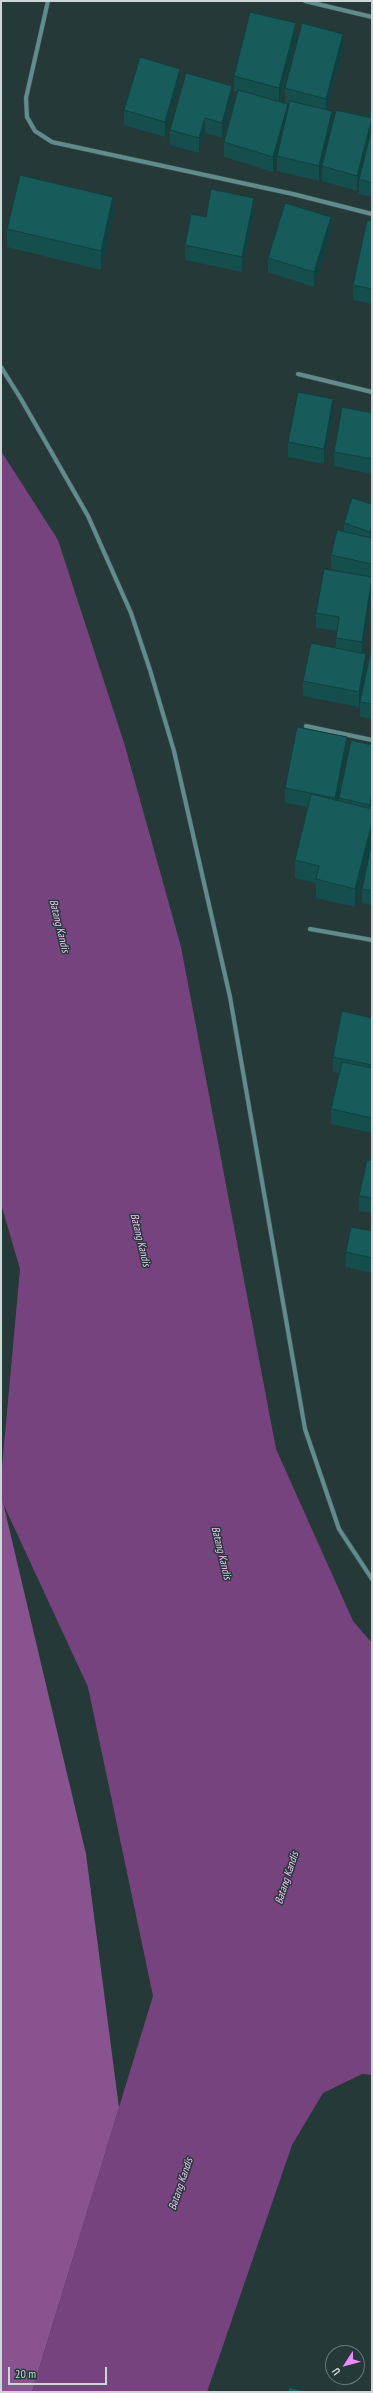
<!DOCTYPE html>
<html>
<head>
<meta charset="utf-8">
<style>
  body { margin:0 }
  #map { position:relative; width:373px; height:2393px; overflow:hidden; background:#253939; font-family:"PT Sans Narrow",sans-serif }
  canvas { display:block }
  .frame { position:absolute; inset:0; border:2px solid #cbd6d6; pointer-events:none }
  .north { position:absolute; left:325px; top:2345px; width:40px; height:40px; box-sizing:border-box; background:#253939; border:1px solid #677878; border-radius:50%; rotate:234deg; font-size:11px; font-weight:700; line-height:16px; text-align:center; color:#cbd6d6 }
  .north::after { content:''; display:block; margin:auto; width:14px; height:18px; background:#ed8cf9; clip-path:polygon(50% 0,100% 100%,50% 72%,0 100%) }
  .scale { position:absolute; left:8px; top:2367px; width:99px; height:18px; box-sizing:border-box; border:2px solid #cbd6d6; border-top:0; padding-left:5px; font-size:12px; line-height:14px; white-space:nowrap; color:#cbd6d6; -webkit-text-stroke:3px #253939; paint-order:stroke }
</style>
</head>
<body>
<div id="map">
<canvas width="373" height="2393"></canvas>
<div class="frame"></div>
<div class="north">U</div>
<div class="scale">20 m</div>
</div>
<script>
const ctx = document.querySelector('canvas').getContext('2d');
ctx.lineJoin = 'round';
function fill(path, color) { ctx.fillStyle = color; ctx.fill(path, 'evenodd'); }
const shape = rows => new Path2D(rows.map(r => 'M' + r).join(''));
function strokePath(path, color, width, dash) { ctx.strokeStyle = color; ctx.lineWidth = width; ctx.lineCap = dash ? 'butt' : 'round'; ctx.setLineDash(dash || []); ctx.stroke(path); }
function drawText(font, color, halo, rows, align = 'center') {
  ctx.font = font + ' "PT Sans Narrow",sans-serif'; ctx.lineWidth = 3; ctx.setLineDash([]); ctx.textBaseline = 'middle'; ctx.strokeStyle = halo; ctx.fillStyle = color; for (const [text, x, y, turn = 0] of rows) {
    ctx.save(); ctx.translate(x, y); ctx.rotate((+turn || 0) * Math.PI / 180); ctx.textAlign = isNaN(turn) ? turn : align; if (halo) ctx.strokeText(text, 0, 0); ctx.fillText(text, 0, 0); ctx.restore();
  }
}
fill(shape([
  [1,1494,86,1854,119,2108,32,2392,1,2392]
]), '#88538f');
fill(shape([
  [1,451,58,540,125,746,181,947,276,1449,353,1621,372,1643,372,2075,362,2074,323,2093,292,2145,207,2392,32,2392,153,1996,88,1687,1,1499,1,1478,20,1269,1,1204]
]), '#77437e');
const street = shape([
  [48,1,26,98,27,117,35,131,52,142,293,194,372,214],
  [305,1,372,17],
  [1,367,21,399,88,516,131,613,150,670,174,751,230,997,305,1429,339,1529,372,1579],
  [298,374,372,392],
  [306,726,372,740],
  [310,929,372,940]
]);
strokePath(street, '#435555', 5);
strokePath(street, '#608d8c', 4);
fill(shape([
  [296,38,280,102,288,111,289,104,285,103,285,88,343,48,327,110,332,126,370,118,370,113,372,106,372,197,359,194,359,183,357,191,322,181,322,171,319,181,277,171,277,157,273,172,224,157,224,142,237,92,234,91,234,76],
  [180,83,165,137,124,125,124,110],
  [232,101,222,138,205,133,199,153,170,145,170,130],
  [254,212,242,272,185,260,185,245,206,217],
  [113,216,101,270,7,247,7,229],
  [372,221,372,304,353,300,353,285],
  [331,232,314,287,268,272,268,258],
  [372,413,372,474,334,466,334,452],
  [333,414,324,464,288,457,288,442],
  [372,504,372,535,371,538,372,538,372,592,363,653,366,668,359,707,303,696,303,681,336,648,336,638,337,631,316,628,316,613,346,573,331,569,331,555,344,532,344,523],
  [372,645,372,719,360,717,360,702],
  [372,745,372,841,355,907,316,898,316,883,295,878,295,860,308,807,285,803,285,788,347,751,338,800,339,800,339,798],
  [372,842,372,906,362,903,362,889],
  [372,1018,372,1133,331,1124,331,1109,339,1073,333,1072,333,1057],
  [372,1161,372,1213,359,1211,359,1196],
  [372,1231,372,1273,346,1267,346,1252]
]), '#144e4d');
fill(shape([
  [296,23,296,38,279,103,279,88],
  [343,34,343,48,326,114,326,99],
  [180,69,180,83,165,137,165,122],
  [232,86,232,101,222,138,222,123],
  [288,104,288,119,273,172,273,157],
  [332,111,332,126,322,166,322,171,319,181,319,166],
  [205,118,205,133,199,153,199,138],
  [372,118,372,133,359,179,359,183,357,191,357,176],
  [113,197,113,216,101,270,101,251],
  [254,198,254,212,242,272,242,257],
  [331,217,331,232,314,287,314,272],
  [333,399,333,414,324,464,324,449],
  [372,526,372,535,370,540,370,532],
  [372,577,372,592,362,657,362,642],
  [366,654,366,668,359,707,359,692],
  [347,737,347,751,335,813,335,798],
  [372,792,372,807,370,819,370,805],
  [372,822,372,841,355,907,355,889]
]), '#10403f');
const building = shape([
  [250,12,296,23,279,88,234,76,250,12],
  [302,23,343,34,326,99,285,88,302,23],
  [140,57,180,69,165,122,124,110,140,57],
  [186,73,232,86,222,123,205,118,199,138,170,130,186,73],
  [238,90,288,104,273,157,224,142,238,90],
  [290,101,332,111,319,166,277,156,290,101],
  [372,106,372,113,370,113,372,106],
  [336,110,372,118,357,176,322,166,336,110],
  [372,128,372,183,359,179,372,128],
  [20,175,113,197,101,251,7,229,20,175],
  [211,189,254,198,242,257,185,245,191,214,206,217,211,189],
  [285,203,331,217,314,272,268,258,285,203],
  [367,220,372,221,372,289,353,285,367,220],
  [298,392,333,399,324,449,288,442,298,392],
  [342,407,372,413,372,459,334,452,342,407],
  [352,498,372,504,372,526,370,532,344,523,352,498],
  [337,530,372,538,372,564,331,555,337,530],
  [324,569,372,577,362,642,336,638,339,617,316,613,324,569],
  [311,643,366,654,359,692,303,681,311,643],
  [372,645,372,704,360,702,372,645],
  [297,727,347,737,335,798,285,788,297,727],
  [351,740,372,745,372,792,370,805,339,798,351,740],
  [311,794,372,809,372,822,355,889,316,879,319,866,295,860,311,794],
  [372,842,372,891,362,889,372,842],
  [342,1011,372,1018,372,1065,333,1057,342,1011],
  [342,1062,372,1068,372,1118,331,1109,342,1062],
  [367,1160,372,1161,372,1198,359,1196,367,1160],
  [351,1227,372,1231,372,1258,346,1252,351,1227],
  [289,2387,307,2392,288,2392,289,2387]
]);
fill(building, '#175b5a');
strokePath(building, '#10403f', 1);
drawText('italic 11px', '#f2c5f7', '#253939', [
  ["Batang Kandis",59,926,76],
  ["Batang Kandis",140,1240,76],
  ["Batang Kandis",221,1553,76],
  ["Batang Kandis",287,1878,-72],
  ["Batang Kandis",181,2184,-71]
]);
</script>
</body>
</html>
